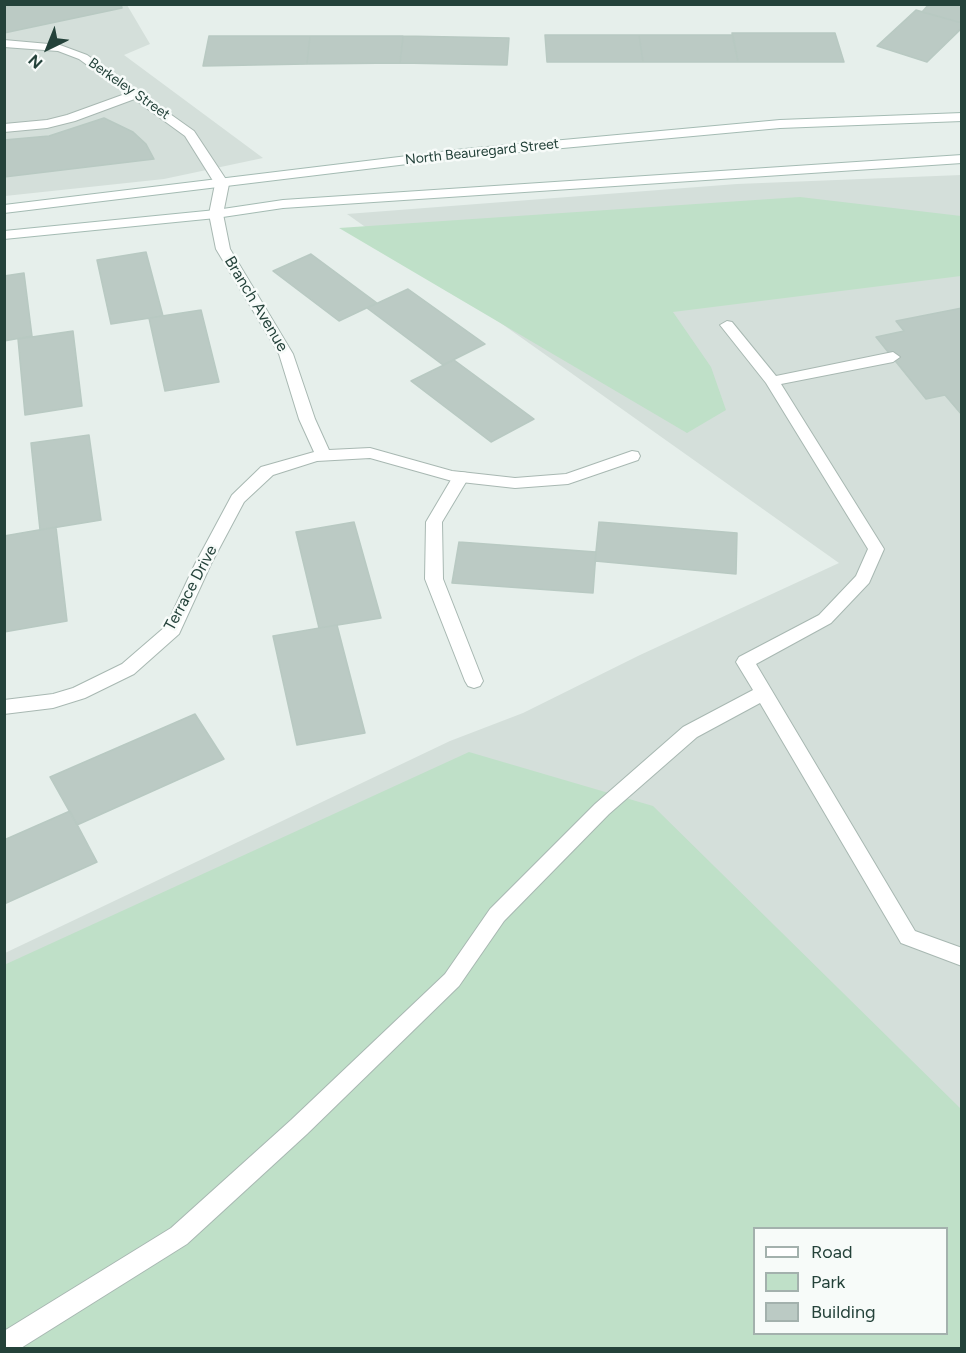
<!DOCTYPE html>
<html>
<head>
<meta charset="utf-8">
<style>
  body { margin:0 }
  #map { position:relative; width:966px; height:1353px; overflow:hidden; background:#e6efeb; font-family:Figtree,sans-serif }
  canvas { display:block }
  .frame { position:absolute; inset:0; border:6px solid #24423a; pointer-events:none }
  .legend { position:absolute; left:753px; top:1227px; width:195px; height:108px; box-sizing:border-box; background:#f7fbf9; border:2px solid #a3b1ad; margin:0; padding:8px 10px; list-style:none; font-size:18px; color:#24423a }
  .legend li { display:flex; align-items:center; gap:12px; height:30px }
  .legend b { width:30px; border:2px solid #a3b1ad }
  .north { position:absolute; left:18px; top:18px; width:60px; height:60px; -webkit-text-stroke:4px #f7fbf9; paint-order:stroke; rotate:223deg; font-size:16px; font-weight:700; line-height:24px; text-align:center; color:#24423a }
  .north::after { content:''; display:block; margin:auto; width:21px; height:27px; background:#24423a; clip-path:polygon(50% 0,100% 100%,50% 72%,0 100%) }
</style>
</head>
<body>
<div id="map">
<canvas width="966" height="1353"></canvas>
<div class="frame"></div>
<ul class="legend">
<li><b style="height:8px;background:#fff"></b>Road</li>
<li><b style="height:16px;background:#bfe0c8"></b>Park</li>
<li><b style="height:16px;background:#bbcac4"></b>Building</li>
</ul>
<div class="north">N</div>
</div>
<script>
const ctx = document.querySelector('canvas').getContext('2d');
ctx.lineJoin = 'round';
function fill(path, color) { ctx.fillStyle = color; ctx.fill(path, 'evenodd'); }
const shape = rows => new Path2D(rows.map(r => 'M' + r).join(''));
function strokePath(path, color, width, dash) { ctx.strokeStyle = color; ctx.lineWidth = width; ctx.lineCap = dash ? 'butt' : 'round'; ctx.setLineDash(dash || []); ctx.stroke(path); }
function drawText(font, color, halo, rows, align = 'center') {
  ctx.font = font + ' Figtree,sans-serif'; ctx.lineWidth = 5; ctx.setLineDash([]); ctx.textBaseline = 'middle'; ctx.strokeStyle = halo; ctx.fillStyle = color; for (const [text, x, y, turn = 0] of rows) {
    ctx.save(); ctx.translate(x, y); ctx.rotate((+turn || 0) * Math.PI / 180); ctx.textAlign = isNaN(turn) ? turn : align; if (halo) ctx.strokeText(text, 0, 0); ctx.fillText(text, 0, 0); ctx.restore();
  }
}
fill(shape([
  [4,5,127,5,150,44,124,55,263,158,164,179,5,196],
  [961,175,961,1348,5,1348,5,953,450,741,523,713,640,655,839,563,347,214,737,184],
  [754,1228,946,1228,946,1334,754,1334]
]), '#d4dfda');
fill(shape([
  [800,197,961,216,961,276,673,312,711,367,726,410,687,433,339,228],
  [469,752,653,806,961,1109,961,1348,5,1348,4,965],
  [754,1228,946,1228,946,1334,754,1334]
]), '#bfe0c8');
const building = shape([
  [4,4,121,4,122,8,4,33,4,4],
  [929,4,962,4,962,23,922,12,929,4],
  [916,10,962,23,962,28,927,62,877,46,916,10],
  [732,33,835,33,844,62,738,62,732,33],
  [545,35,639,35,643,62,547,62,545,35],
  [639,35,733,35,738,62,643,62,639,35],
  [209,36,310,36,307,64,203,66,209,36],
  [310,36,403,36,400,63,307,64,310,36],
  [403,36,509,38,507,65,400,63,403,36],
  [104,118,133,132,146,144,154,159,4,177,4,140,49,136,104,118],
  [146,252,163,316,111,324,97,260,146,252],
  [311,254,377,303,339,321,273,271,311,254],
  [24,273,32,336,4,341,4,276,24,273],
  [408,289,485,344,443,365,367,308,408,289],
  [962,308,962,415,945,395,926,399,876,337,904,331,896,321,962,308],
  [201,310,219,382,165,391,149,318,201,310],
  [73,331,82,406,25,415,18,339,73,331],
  [454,360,534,419,491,442,411,381,454,360],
  [89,435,101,520,40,530,31,443,89,435],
  [354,522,381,618,319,628,296,532,354,522],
  [599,522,737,533,736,574,595,561,599,522],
  [56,527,67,621,4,632,4,536,56,527],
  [459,542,596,552,593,593,452,583,459,542],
  [337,625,365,733,297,745,273,636,337,625],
  [195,714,224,759,77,825,50,777,195,714],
  [70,811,97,862,4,904,4,840,70,811]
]);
fill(building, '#bbcac4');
strokePath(building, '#b8c9c2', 1.5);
const lane = shape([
  [136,90,140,91,140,97,75,121,47,128,4,132,4,124,47,120,67,115,136,90],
  [727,321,732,322,776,376,893,352,900,357,893,362,781,384,884,549,869,583,831,623,756,664,915,931,962,948,962,966,901,943,760,703,697,737,609,814,504,921,459,986,307,1134,187,1244,21,1348,4,1348,4,1331,171,1228,291,1120,445,974,490,909,595,804,683,727,753,690,736,662,739,657,819,615,856,576,868,549,766,383,720,325,727,321],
  [461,472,467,473,469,477,442,522,443,579,483,681,480,686,474,688,468,686,465,681,425,579,426,522,455,473,461,472]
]);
const street = shape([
  [4,40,60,45,87,55,194,131,229,184,223,214,230,249,293,354,315,419,329,450,370,448,452,471,515,478,566,474,632,451,638,452,640,456,638,460,568,484,515,488,452,481,370,458,317,461,273,475,244,502,211,564,179,634,134,674,85,698,53,708,4,714,4,700,53,694,73,688,122,664,166,626,195,564,232,495,261,467,314,452,299,419,279,354,216,249,209,214,215,184,185,136,79,59,58,51,4,47,4,40]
]);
const secondary = shape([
  [962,113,962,121,780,128,465,157,4,213,4,205,465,149,780,120,962,113],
  [962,155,962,163,283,208,216,218,4,239,4,231,216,210,283,200,962,155]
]);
strokePath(lane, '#a8b8b2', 2);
strokePath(street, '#a8b8b2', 2);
strokePath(secondary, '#a4bbb3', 2);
fill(lane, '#fff');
fill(street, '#fff');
fill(secondary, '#fff');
drawText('14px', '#24423a', '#f7fbf9', [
  ["Berkeley Street",129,89,35],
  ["North Beauregard Street",482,152,-6]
]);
drawText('16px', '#24423a', '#f7fbf9', [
  ["Branch Avenue",256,304,59],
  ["Terrace Drive",191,588,-62]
]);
</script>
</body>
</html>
